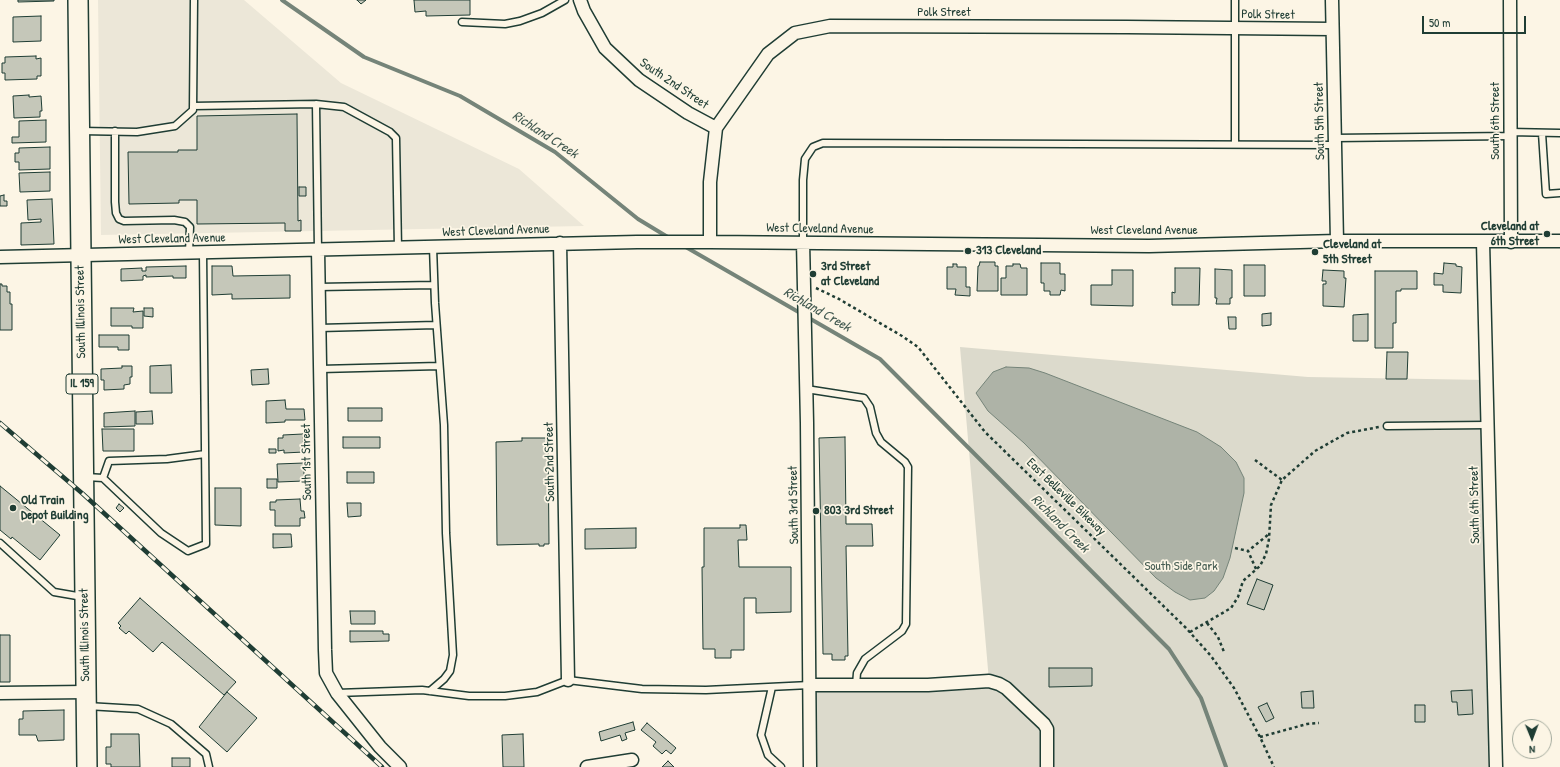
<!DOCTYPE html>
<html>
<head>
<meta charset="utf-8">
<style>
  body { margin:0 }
  #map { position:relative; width:1560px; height:767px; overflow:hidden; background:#fcf5e5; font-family:"Patrick Hand",sans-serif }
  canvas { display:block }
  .north { position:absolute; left:1512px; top:719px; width:40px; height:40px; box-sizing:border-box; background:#fcf5e5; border:1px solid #a4ab9e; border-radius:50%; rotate:179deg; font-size:11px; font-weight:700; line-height:16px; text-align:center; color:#1f3d34 }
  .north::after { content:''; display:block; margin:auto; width:14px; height:18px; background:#1f3d34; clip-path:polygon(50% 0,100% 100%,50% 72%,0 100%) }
  .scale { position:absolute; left:1422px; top:16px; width:104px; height:18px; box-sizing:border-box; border:2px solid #1f3d34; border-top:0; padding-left:5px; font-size:12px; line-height:14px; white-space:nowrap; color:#1f3d34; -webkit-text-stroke:3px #fcf5e5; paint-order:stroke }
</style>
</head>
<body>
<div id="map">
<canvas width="1560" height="767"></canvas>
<div class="north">N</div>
<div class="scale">50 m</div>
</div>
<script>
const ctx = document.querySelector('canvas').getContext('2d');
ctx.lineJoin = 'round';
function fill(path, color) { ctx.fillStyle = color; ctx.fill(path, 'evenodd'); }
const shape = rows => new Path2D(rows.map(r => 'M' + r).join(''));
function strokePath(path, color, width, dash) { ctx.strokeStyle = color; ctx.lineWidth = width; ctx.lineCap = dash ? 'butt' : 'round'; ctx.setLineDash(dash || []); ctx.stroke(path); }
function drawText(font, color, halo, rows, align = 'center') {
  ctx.font = font + ' "Patrick Hand",sans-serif'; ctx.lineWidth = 3.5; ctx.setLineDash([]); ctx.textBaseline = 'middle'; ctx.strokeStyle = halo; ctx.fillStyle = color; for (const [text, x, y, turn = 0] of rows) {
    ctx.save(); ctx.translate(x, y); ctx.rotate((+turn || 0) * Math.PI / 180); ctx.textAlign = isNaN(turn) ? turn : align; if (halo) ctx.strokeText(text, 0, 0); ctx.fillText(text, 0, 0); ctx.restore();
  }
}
fill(shape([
  [98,0,244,0,341,83,519,169,584,226,101,235]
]), '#ece7d8');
fill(shape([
  [960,347,1308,377,1486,380,1492,767,812,767,810,685,989,681]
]), '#dcdacc');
const water = shape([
  [1006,367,1029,368,1045,373,1197,432,1221,447,1236,462,1244,478,1244,493,1230,558,1223,578,1214,591,1205,598,1190,600,1175,592,1156,578,1024,443,988,411,976,393,993,372,1006,367]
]);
fill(water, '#aeb3a7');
strokePath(water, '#758479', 1);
strokePath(shape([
  [282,0,364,57,460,96,555,152,638,219,671,239],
  [684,246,880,359,1169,649,1201,698,1226,767]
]), '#758479', 4);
const building = shape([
  [18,0,54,0,54,1,18,2,18,0],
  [357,0,366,0,361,4,357,0],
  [414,0,470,0,470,15,426,16,426,11,415,12,414,0],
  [41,16,41,41,13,42,13,17,41,16],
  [36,56,36,59,41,58,41,76,37,76,37,79,5,80,5,73,2,73,2,63,5,63,5,57,36,56],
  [29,95,29,97,41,96,42,111,40,111,40,117,14,118,13,96,29,95],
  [297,114,298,221,301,220,301,231,285,231,285,223,197,224,197,200,179,200,179,203,129,204,128,152,178,152,178,150,197,150,197,116,297,114],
  [46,120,46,142,12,143,12,137,19,137,19,121,46,120],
  [50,147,50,169,19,170,19,162,15,162,15,153,19,153,19,148,50,147],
  [50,172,50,191,20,192,19,173,50,172],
  [299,187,306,187,306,196,299,196,299,187],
  [4,195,4,201,7,201,7,206,0,206,0,196,4,195],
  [52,199,54,244,21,245,21,223,41,222,41,219,28,220,27,200,52,199],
  [980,262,995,262,995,266,998,266,998,291,977,291,978,266,979,266,980,262],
  [1041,263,1060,263,1060,274,1065,274,1065,291,1061,290,1060,295,1050,295,1050,291,1044,291,1044,283,1041,283,1041,263],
  [1444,263,1456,264,1456,266,1462,267,1461,293,1443,292,1443,285,1434,285,1434,273,1443,274,1444,263],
  [953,264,957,264,957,267,966,267,966,287,970,287,970,296,955,295,956,289,947,289,947,267,953,267,953,264],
  [1013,264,1020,264,1021,268,1027,268,1027,295,1001,295,1001,278,1006,278,1006,266,1013,266,1013,264],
  [1244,265,1265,265,1265,296,1244,296,1244,265],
  [186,266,186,278,173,278,173,276,146,277,146,275,143,276,143,280,121,281,121,269,142,268,142,271,146,271,146,267,186,266],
  [212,266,232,266,233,276,290,275,290,298,232,299,232,294,212,295,212,266],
  [1175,268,1200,268,1199,305,1172,305,1172,292,1175,293,1175,268],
  [1215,269,1232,270,1232,298,1230,298,1230,304,1216,304,1217,298,1215,298,1215,269],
  [1112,270,1133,270,1133,306,1091,305,1091,285,1112,285,1112,270],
  [1323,270,1344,271,1344,278,1346,278,1344,307,1323,306,1323,284,1326,284,1326,281,1322,281,1323,270],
  [1375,271,1417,271,1417,289,1401,289,1401,291,1396,291,1396,323,1393,323,1393,348,1375,348,1375,271],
  [0,284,2,284,2,286,7,286,7,292,10,292,10,304,12,304,12,330,0,330,0,284],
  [111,308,134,308,133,312,143,311,143,328,132,328,132,326,111,326,111,308],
  [144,308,153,308,153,317,144,316,144,308],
  [1271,313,1271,325,1262,326,1262,314,1271,313],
  [1368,314,1368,341,1353,341,1353,315,1368,314],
  [1228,317,1236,317,1236,329,1229,329,1228,317],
  [99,335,129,335,129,350,118,350,118,347,99,347,99,335],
  [1387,352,1408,352,1407,379,1386,379,1387,352],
  [171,365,172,393,150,393,150,366,171,365],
  [122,366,132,366,132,377,130,377,130,384,124,385,124,389,104,390,104,380,101,380,101,369,122,368,122,366],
  [268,369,269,384,252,385,251,370,268,369],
  [285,400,286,409,304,409,305,420,285,420,285,422,266,423,266,401,285,400],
  [348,408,382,408,382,421,348,421,348,408],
  [135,411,135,426,104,427,104,413,135,411],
  [152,411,153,424,136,424,136,412,152,411],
  [102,429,134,429,134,451,103,451,102,429],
  [303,434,303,443,306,443,306,447,304,447,304,452,284,453,284,450,278,451,278,438,283,438,283,435,303,434],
  [343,437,380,437,380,448,343,448,343,437],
  [845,437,846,524,872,524,873,546,846,546,848,656,845,656,845,660,832,660,832,654,823,654,819,438,845,437],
  [522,438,548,438,549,544,544,544,544,546,539,546,539,544,497,545,496,442,522,441,522,438],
  [269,449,276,449,276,453,269,453,269,449],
  [304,463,304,481,278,482,277,464,304,463],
  [347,472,374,472,374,483,347,483,347,472],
  [267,479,277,479,277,488,267,488,267,479],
  [0,486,60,535,40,560,12,537,11,539,0,530,0,486],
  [215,488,241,488,241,526,215,525,215,488],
  [300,499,301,511,304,511,305,518,300,518,300,526,275,526,275,510,270,510,270,502,276,502,276,500,300,499],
  [347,503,361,503,361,516,348,517,347,503],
  [119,504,124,508,120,512,116,508,119,504],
  [740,525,746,525,747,540,738,540,739,567,791,567,791,612,756,613,756,598,744,598,744,650,731,650,731,658,715,658,715,649,703,649,702,567,704,567,704,528,740,528,740,525],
  [636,528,636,548,585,549,585,529,636,528],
  [273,534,291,534,292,547,273,548,273,534],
  [1257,579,1273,585,1264,610,1247,604,1257,579],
  [140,598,236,682,224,695,162,642,153,652,129,631,126,634,119,628,121,626,118,623,140,598],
  [350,611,375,611,375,624,351,624,350,611],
  [350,631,383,631,383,634,389,634,389,641,350,642,350,631],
  [0,635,10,635,10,682,0,682,0,635],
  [1049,668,1092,668,1092,686,1049,687,1049,668],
  [1472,690,1473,714,1458,715,1457,702,1452,702,1451,691,1472,690],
  [1313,691,1314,708,1302,708,1301,692,1313,691],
  [227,692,257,718,227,752,199,727,227,692],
  [1267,703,1274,718,1266,722,1258,707,1267,703],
  [1415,705,1425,705,1425,722,1415,722,1415,705],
  [64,710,64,740,38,741,36,735,19,735,19,719,23,719,23,711,64,710],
  [633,722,635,730,625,733,627,739,622,741,620,735,601,741,599,732,633,722],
  [647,723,676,748,671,754,666,750,662,754,653,746,656,742,641,730,647,723],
  [111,734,139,734,140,767,111,767,111,764,106,764,106,747,111,747,111,734],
  [523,734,524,767,503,767,502,735,523,734],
  [172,758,190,758,190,767,172,767,172,758],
  [668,761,674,767,662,767,668,761]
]);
fill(building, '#c5c7b9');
strokePath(building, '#1f3d34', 1);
const service = shape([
  [462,22,505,24,520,21,542,13,565,0],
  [316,104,344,107,390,132,396,138,398,248],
  [193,106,316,104,318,250],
  [81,131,137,132,175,126,193,110,194,0],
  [115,131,115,202,116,213,119,219,124,221,174,220,185,222,190,227,189,253],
  [1510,132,1560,133],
  [1542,133,1546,194,1560,193],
  [1334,138,1510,136],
  [1235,144,1235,0],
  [803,242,803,180,805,159,813,147,823,143,1334,145],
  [318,287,434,285],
  [319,328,436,325],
  [320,369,439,366],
  [806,389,864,398,870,407,876,433,881,442,905,462,908,467,906,624,902,631,865,659,857,673,856,685],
  [1387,426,1487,425],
  [86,477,103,478,161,533,188,551,206,544,203,253],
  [103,478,109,461,167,459,205,454],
  [0,543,54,592,83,597],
  [772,687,761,735,768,755,781,767],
  [430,691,444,679,450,671,453,655,446,533,444,425,435,303,433,247],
  [337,693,422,690,469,696,505,696,537,692,568,680,642,689,706,690,810,685],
  [87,706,138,709,171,724,206,754,209,767]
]);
const minor = shape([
  [580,0,584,11,605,48,639,80,688,113,716,128],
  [1332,0,1337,241],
  [1510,0,1511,242],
  [710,242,710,182,716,128,768,54,795,33,830,26,1127,27,1332,29],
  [803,242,807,423,810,767],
  [1483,242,1496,767],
  [560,243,568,680],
  [318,250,325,650,326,673,337,693,380,747,400,767],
  [0,257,637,242,710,242,1149,246,1337,241,1560,241],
  [810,685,928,685,989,681,999,684,1006,688,1044,724,1047,729,1047,767],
  [0,693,86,692],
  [587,767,632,760]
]);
const primary = shape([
  [78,0,87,767]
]);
strokePath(service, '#1f3d34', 9);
strokePath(minor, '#1f3d34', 15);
strokePath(primary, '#1f3d34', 22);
strokePath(shape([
  [816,288,839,299,902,336,918,347,985,432,1186,628,1211,656,1234,688,1260,737,1274,767],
  [1255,460,1282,480],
  [1235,548,1248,551],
  [1256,569,1248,551,1269,534],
  [1207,623,1218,637,1224,652],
  [1190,632,1231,608,1238,597,1243,581,1260,566,1266,554,1269,539,1271,505,1282,480,1315,451,1347,433,1379,427],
  [1260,737,1307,724,1319,723]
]), '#1f3d34', 2.5, [3, 3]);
strokePath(service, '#fcf5e5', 6);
strokePath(minor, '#fcf5e5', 12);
strokePath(primary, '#fcf5e5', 19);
const rail = shape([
  [0,423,83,494,382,767]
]);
strokePath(rail, '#1f3d34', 4.5);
strokePath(rail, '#fcf5e5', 3, [9]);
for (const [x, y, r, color] of [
  [1547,234,4,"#1f3d34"],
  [968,251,4,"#1f3d34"],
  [1315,252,4,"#1f3d34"],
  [813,274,4,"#1f3d34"],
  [13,508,4,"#1f3d34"],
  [816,511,4,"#1f3d34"]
]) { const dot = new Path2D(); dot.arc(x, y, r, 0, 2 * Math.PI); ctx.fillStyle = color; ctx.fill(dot); strokePath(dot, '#fcf5e5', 1.5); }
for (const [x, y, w] of [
  [82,384,32]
]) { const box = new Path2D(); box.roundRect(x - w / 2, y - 10, w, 20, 3); ctx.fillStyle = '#fcf5e5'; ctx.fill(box); strokePath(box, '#1f3d34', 1); }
drawText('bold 12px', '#1f3d34', null, [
  ["IL 159",82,384]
]);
drawText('13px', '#1f3d34', '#fcf5e5', [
  ["Polk Street",944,13],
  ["Polk Street",1268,15,1],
  ["South 2nd Street",674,84,34],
  ["South 5th Street",1320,121,-91],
  ["South 6th Street",1496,121,-90],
  ["West Cleveland Avenue",820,229,1],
  ["West Cleveland Avenue",496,231,-2],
  ["West Cleveland Avenue",1144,231],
  ["West Cleveland Avenue",172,239,-1],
  ["South Illinois Street",81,312,-91],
  ["South 1st Street",307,462,-91],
  ["South 2nd Street",550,462,-91],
  ["East Belleville Bikeway",1066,497,44],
  ["South 3rd Street",794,505,-91],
  ["South 6th Street",1475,505,-91],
  ["South Illinois Street",85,635,-91]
]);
drawText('bold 13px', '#1f3d34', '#fcf5e5', [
  ["Cleveland at",1539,227,"right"],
  ["6th Street",1539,242,"right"],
  ["Cleveland at",1323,245],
  ["5th Street",1323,260],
  ["313 Cleveland",976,251],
  ["3rd Street",821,267],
  ["at Cleveland",821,282],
  ["Old Train",21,501],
  ["Depot Building",21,516],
  ["803 3rd Street",824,511]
], 'left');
drawText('13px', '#455c52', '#fcf5e5', [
  ["South Side Park",1181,567]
]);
drawText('italic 14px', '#435a51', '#fcf5e5', [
  ["Richland Creek",545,135,33],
  ["Richland Creek",817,310,30],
  ["Richland Creek",1060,524,45]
]);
</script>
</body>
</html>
